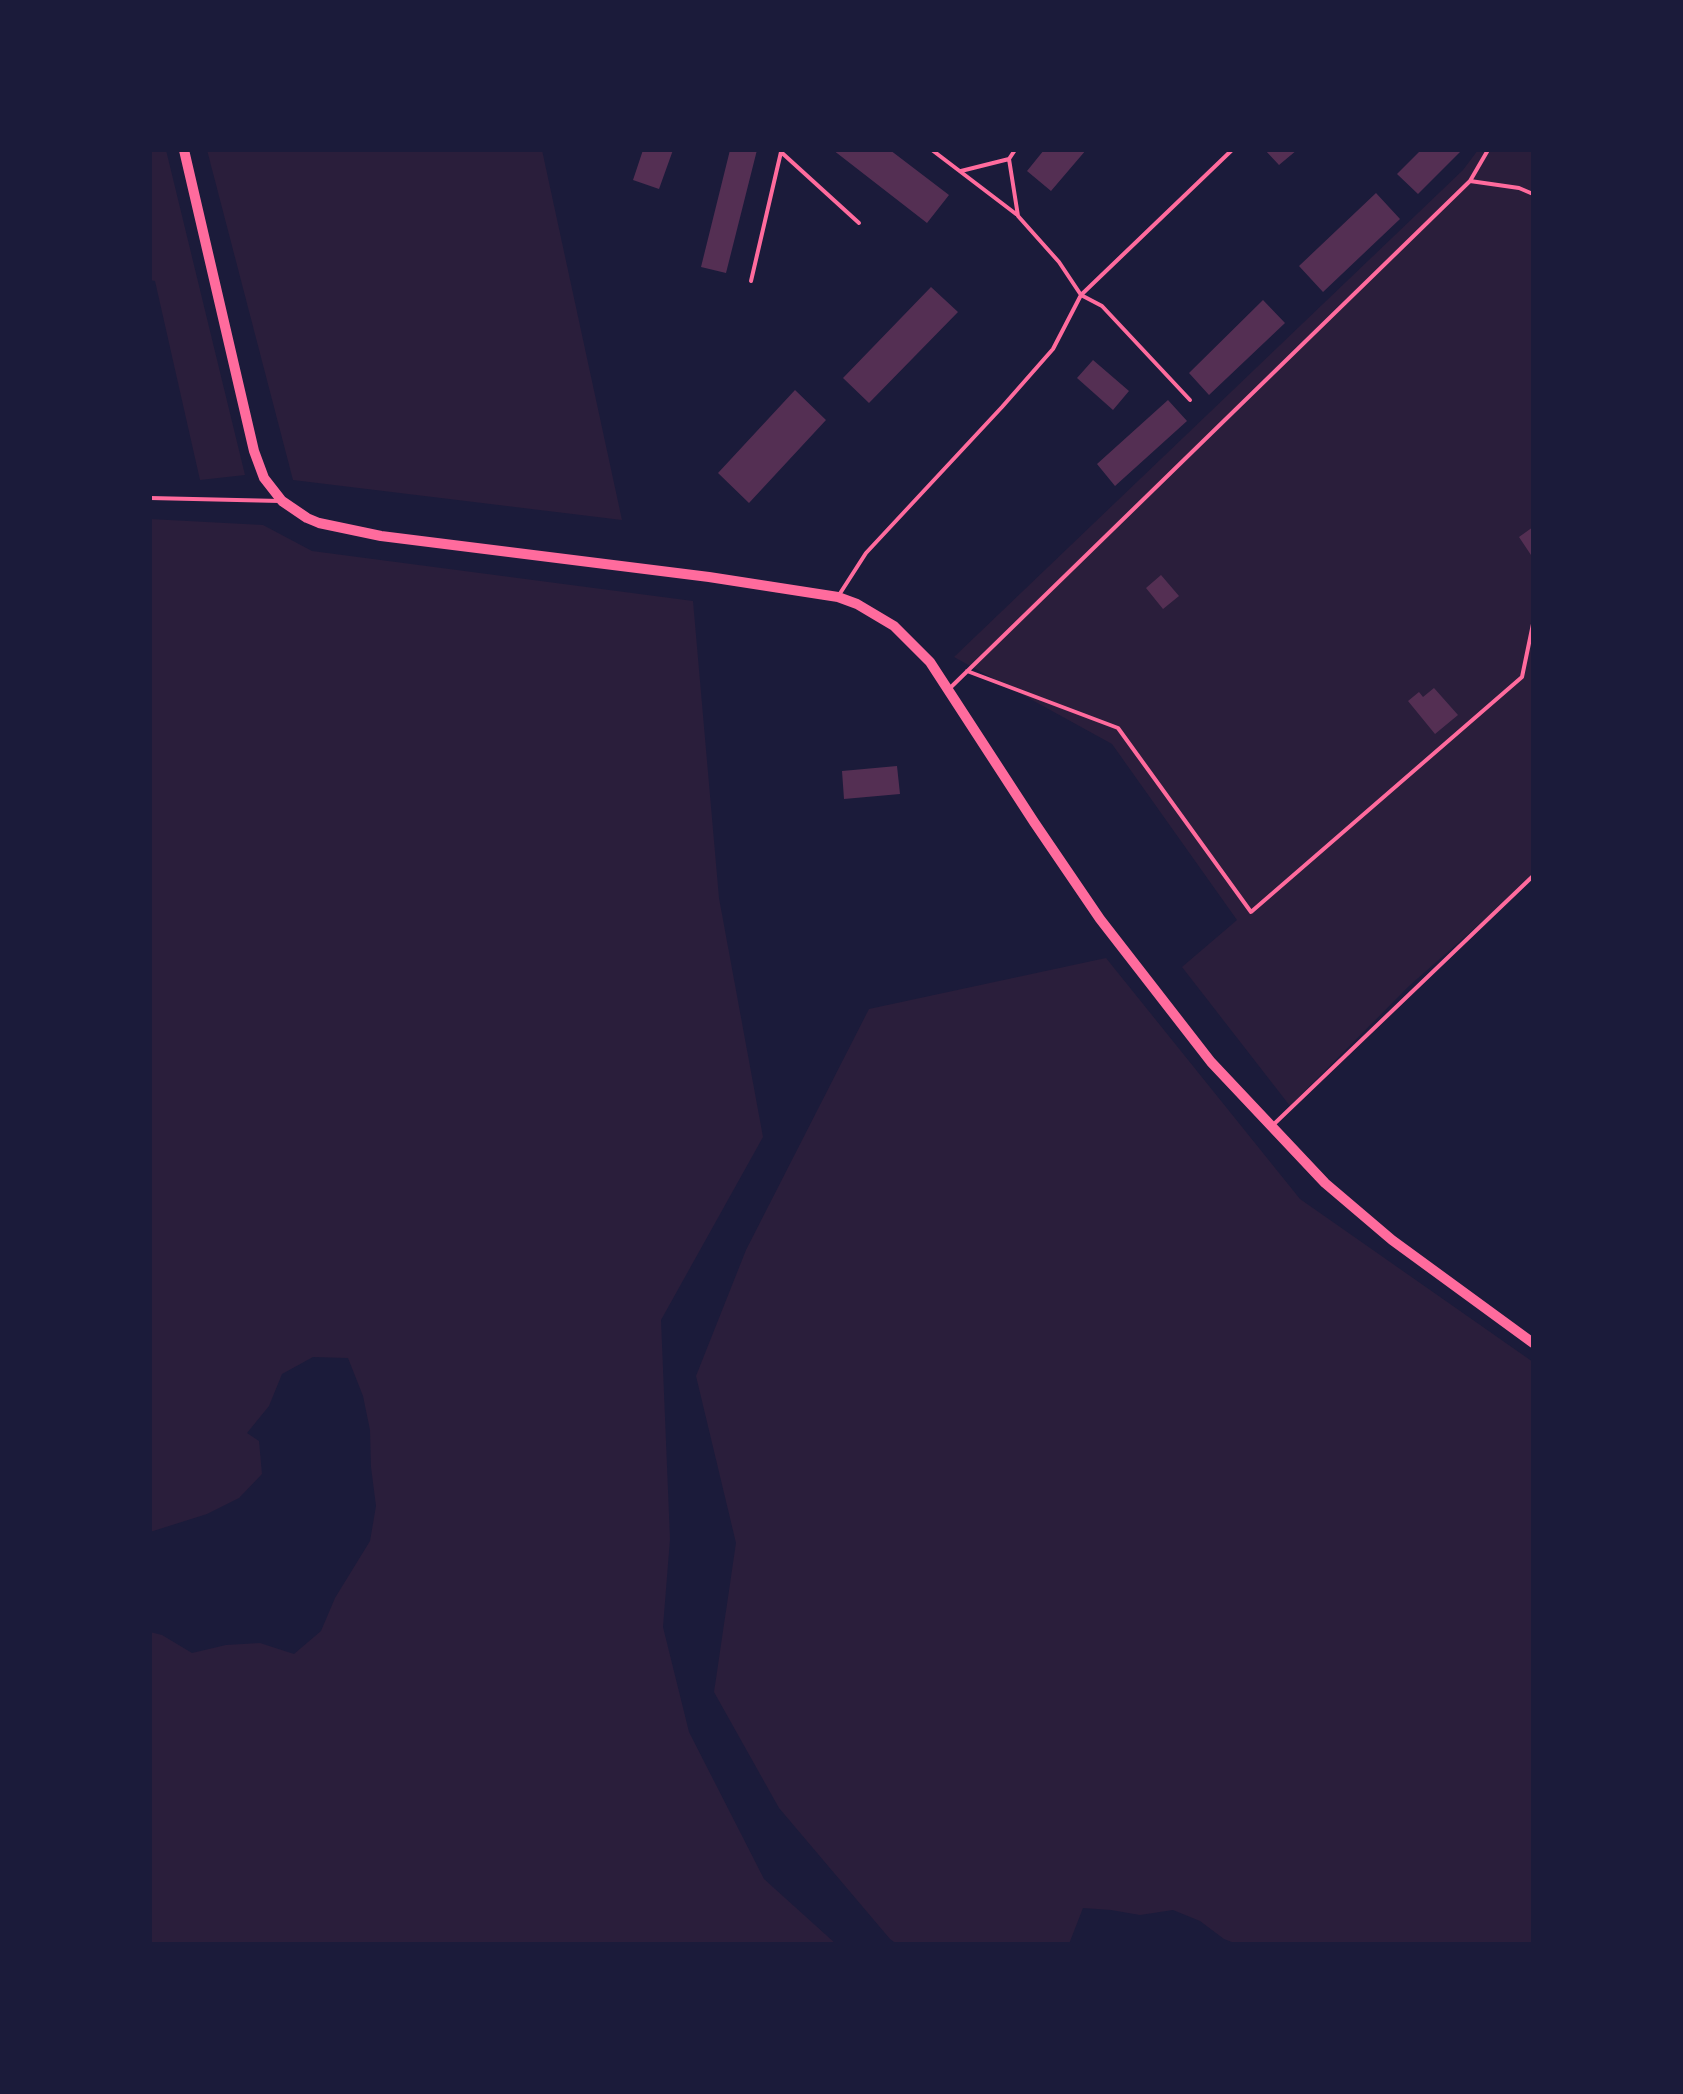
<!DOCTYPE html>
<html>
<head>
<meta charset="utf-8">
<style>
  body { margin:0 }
  #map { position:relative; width:1683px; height:2094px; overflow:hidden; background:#1b1b3a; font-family:Rubik,sans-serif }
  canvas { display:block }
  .frame { position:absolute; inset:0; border:152px solid #1b1b3a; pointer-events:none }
</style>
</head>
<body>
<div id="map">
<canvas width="1683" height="2094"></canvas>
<div class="frame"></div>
</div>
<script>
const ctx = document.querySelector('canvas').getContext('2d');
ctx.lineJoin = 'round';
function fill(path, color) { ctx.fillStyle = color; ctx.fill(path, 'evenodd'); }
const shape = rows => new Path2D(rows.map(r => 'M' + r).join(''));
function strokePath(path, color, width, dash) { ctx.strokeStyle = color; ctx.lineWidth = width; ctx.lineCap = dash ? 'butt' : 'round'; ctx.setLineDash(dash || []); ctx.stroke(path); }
fill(shape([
  [150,150,166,150,245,475,200,480,155,281,150,280],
  [207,150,542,150,622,520,293,480],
  [1478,150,1533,150,1533,877,1409,986,1290,1106,1182,967,1237,920,1112,744,954,657,1463,170],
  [150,519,263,525,312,551,693,601,719,898,763,1137,661,1320,670,1539,663,1627,689,1732,764,1879,836,1944,150,1944,150,1632,162,1635,192,1653,226,1645,260,1643,294,1654,321,1631,335,1598,370,1541,376,1506,371,1467,370,1430,363,1396,348,1358,313,1357,282,1374,269,1406,247,1433,259,1441,262,1474,239,1498,207,1514,150,1532],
  [1106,958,1300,1199,1533,1362,1533,1944,1237,1944,1224,1939,1200,1921,1173,1910,1140,1915,1111,1910,1083,1908,1069,1944,897,1944,890,1939,779,1808,714,1692,736,1543,696,1376,746,1250,869,1009]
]), '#2a1e3b');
fill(shape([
  [643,150,673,150,659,189,633,180],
  [730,150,757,150,726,273,701,267],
  [833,150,890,150,949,195,927,223],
  [1044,150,1086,150,1051,191,1027,171],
  [1265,150,1297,150,1279,165],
  [1421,150,1462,150,1418,194,1397,174],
  [1376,193,1400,219,1323,292,1299,266],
  [931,287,958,312,869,403,843,378],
  [1263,300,1285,323,1209,395,1189,373],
  [1093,360,1129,391,1113,410,1077,378],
  [795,390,826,420,749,503,718,473],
  [1168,400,1187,421,1115,486,1097,464],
  [1533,527,1533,558,1519,537],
  [1161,575,1179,596,1163,609,1146,588],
  [1434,688,1458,715,1435,734,1408,701,1419,692,1423,697],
  [897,766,900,794,844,799,842,771]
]), '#542f53');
strokePath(shape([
  [932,150,1016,214],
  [1015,150,1009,159,1018,216,1059,262,1081,295,1102,306,1190,400],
  [781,152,859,223],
  [961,171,1009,159],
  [1470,181,1488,150],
  [751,281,781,152],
  [150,498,280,501],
  [839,595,866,553,1002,407,1053,349,1081,295,1232,150],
  [967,671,1118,728,1251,912,1522,677,1533,624],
  [949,689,1470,181,1519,188,1533,194],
  [1273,1125,1533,876]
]), '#ff6b9d', 4);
strokePath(shape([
  [184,150,254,451,264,478,282,501,307,518,319,523,381,536,709,577,838,597,857,604,894,626,930,662,1034,822,1100,919,1211,1062,1325,1183,1392,1240,1533,1343]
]), '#ff6b9d', 10);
</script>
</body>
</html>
